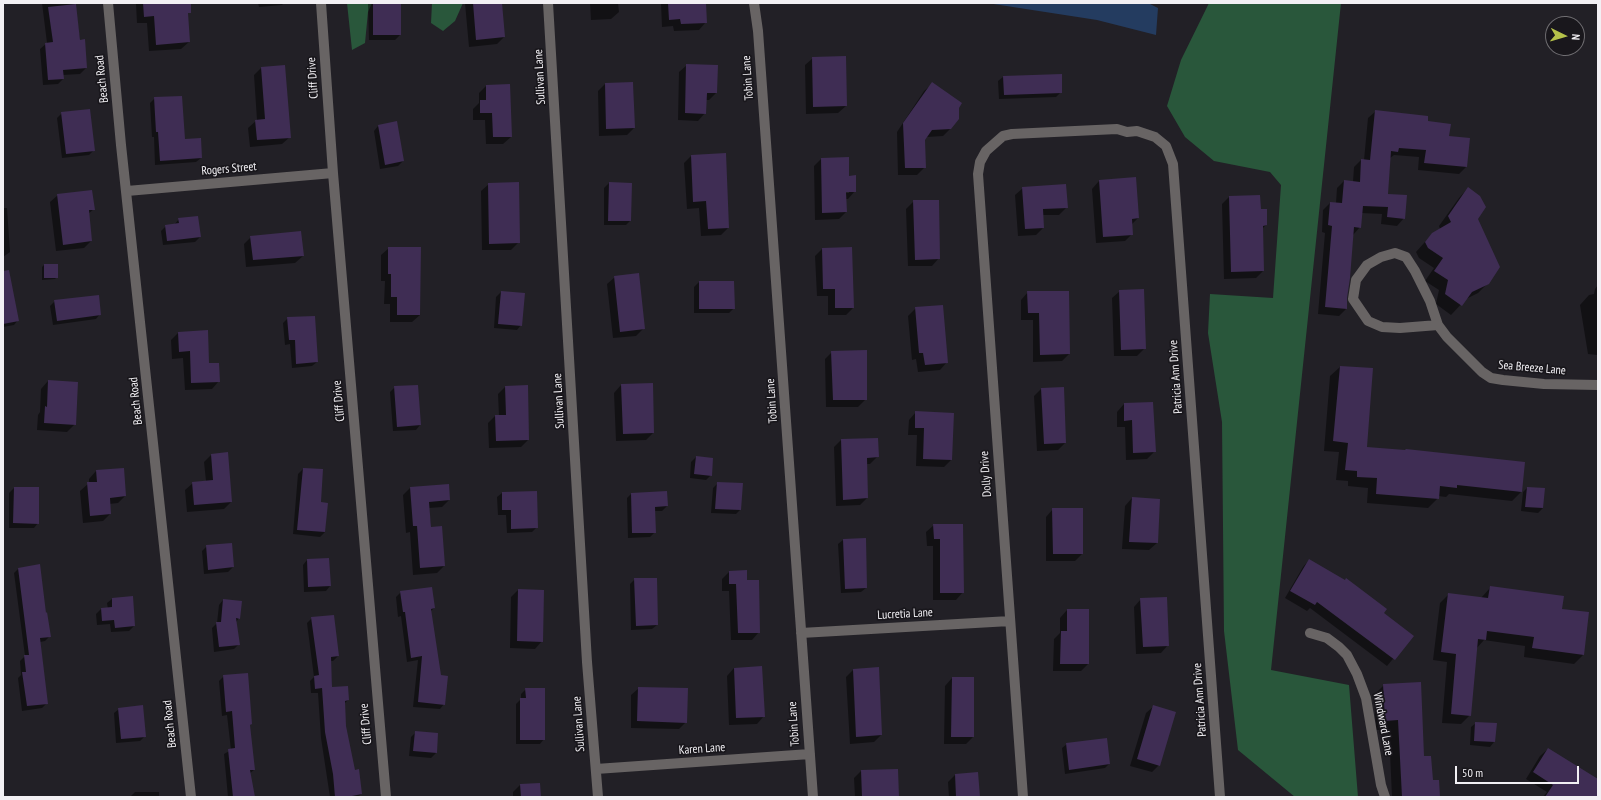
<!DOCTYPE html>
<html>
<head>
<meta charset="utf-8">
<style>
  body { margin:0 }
  #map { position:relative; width:1601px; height:800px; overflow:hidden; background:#222026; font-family:"PT Sans Narrow",sans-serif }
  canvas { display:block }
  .frame { position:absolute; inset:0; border:4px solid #f2f0f4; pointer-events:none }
  .north { position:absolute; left:1545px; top:16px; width:40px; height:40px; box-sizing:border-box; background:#19171c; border:1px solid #706e72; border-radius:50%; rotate:95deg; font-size:11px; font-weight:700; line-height:16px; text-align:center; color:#f2f0f4 }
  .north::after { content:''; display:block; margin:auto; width:14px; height:18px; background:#b5c24a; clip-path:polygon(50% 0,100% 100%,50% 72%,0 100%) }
  .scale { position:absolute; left:1455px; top:766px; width:124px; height:18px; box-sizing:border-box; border:2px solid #f2f0f4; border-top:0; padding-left:5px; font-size:12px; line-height:14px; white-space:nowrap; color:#f2f0f4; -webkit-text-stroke:3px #19171c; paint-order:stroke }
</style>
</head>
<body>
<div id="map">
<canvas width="1601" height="800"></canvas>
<div class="frame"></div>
<div class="north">N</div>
<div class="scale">50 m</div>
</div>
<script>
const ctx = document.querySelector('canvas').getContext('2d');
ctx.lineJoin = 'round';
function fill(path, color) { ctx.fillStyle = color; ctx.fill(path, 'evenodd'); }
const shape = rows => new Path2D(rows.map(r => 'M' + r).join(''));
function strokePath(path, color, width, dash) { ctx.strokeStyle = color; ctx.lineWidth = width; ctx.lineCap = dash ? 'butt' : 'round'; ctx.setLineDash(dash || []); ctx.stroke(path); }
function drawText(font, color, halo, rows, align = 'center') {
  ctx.font = font + ' "PT Sans Narrow",sans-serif'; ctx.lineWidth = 3.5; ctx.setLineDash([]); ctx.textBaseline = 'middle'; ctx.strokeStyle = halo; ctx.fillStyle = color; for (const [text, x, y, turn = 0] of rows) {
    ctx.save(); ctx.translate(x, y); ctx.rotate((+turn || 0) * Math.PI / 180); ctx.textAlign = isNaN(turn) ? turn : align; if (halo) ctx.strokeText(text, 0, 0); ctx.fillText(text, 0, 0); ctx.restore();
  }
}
fill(shape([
  [347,3,372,3,368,12,365,43,352,50],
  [432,3,463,3,455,21,443,31,431,23],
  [1209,3,1341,3,1271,670,1349,685,1358,797,1295,797,1238,750,1224,631,1222,422,1208,333,1210,294,1273,298,1281,185,1270,172,1214,161,1185,137,1167,106,1181,60]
]), '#29573b');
fill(shape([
  [987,3,1148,3,1158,8,1156,35,1097,20]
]), '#243c60');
fill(shape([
  [42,3,75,3,80,41,86,68,80,74,63,75,63,79,58,84,43,85,40,49,47,43],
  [137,3,171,3,189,42,181,49,149,51,147,23,137,23,136,4],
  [258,3,284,3,282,5,259,7],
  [368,3,400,3,400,35,395,40,369,40],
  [465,3,501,3,504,37,497,44,469,47],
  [590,3,618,3,619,12,611,19,591,20],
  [661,3,705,3,706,22,699,30,674,31,673,26,662,27],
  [813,58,846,106,838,113,806,114,805,65],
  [687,65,716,93,709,100,706,100,705,113,698,121,678,120,679,72],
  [261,68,290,137,282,144,250,147,248,128,257,120,254,75],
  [1003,77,1061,92,1056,97,999,99,998,81],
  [633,83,634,128,627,135,599,136,598,91,605,84],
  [932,84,950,129,943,136,927,137,924,140,925,167,917,175,898,175,897,132,924,91],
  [486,86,511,137,503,144,486,144,485,120,473,120,473,109,479,103,479,93],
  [155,98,184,140,201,158,196,162,155,165,154,137,152,137,150,103],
  [1376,111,1426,122,1448,137,1466,167,1459,174,1418,170,1419,157,1394,155,1390,158,1387,195,1404,218,1397,226,1381,224,1382,214,1361,213,1360,227,1353,235,1346,298,1346,309,1339,316,1318,314,1325,233,1322,232,1323,210,1330,203,1336,203,1337,188,1344,181,1353,182,1354,167,1361,160,1364,160,1368,118],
  [62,113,94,150,89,155,62,158,57,118],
  [378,126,403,161,398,166,380,169,374,131],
  [691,156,728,228,721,235,701,236,699,208,687,209,684,163],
  [848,158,849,177,855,191,848,199,845,199,846,212,839,219,815,220,814,166,821,159],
  [849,191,849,193,841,193],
  [1099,181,1138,218,1131,225,1132,234,1125,241,1096,243,1092,189],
  [609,183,630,221,626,225,604,225,604,188],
  [489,184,519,242,511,250,482,250,481,191],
  [1023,188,1067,207,1059,215,1042,215,1043,228,1036,235,1018,236,1015,195],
  [1468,188,1477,219,1488,283,1478,293,1466,299,1451,315,1436,304,1439,290,1425,281,1434,268,1419,258,1416,252,1432,234,1440,229,1439,226,1459,198],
  [58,195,94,209,88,214,91,241,84,248,56,251,50,202],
  [1229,197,1260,210,1266,225,1262,229,1263,271,1256,278,1224,279,1222,204],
  [914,201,939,258,932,266,908,266,906,209],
  [3,208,7,208,10,252,3,257],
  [179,219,200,237,195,242,163,245,161,231,166,226,174,225],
  [251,237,303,256,295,263,246,267,244,244],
  [389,248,420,315,412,322,390,322,390,304,384,304,385,281,381,281,381,255],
  [822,249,853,308,846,315,828,315,828,296,817,296,815,256],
  [44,265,57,277,55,279,42,280,42,267],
  [615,277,644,328,636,336,613,338,607,284],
  [699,282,734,308,729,313,694,313,694,287],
  [1598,285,1598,355,1597,355,1588,354,1580,305,1589,295,1594,294,1595,289],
  [3,288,18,320,14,325,3,327],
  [1120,291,1145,348,1137,356,1114,356,1112,298],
  [501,292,521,325,517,330,494,328,496,297],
  [1028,292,1069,354,1062,361,1033,362,1033,320,1021,320,1021,300],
  [55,301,100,314,96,319,53,325,50,306],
  [916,308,947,362,940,370,918,372,916,359,912,360,908,316],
  [288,318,317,362,312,366,292,368,290,344,285,345,283,323],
  [178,333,208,364,219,381,212,389,185,390,183,358,172,359,171,340],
  [832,352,866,399,858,407,826,407,825,359],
  [1340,367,1372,369,1366,448,1521,492,1512,501,1449,494,1446,497,1438,496,1438,498,1428,508,1367,503,1368,488,1348,486,1348,481,1336,480,1339,452,1324,451,1330,376],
  [48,381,75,424,67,432,37,430,38,415,40,412,41,389],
  [621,385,653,433,646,440,616,441,614,393],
  [527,386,528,440,521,447,489,448,488,423,495,416,499,416,498,394,505,387],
  [395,387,420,425,416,430,393,431,390,392],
  [1041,389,1065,443,1058,450,1037,451,1034,396],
  [1124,404,1154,452,1147,459,1126,460,1125,427,1117,427,1117,412],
  [916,412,951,460,944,467,916,466,917,435,908,435,909,420],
  [841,440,878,456,870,464,866,464,867,498,860,505,836,506,834,447],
  [211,455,231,502,224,509,187,512,185,490,193,483,206,481,204,462],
  [696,457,711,475,706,480,690,478,691,462],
  [123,469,125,496,118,503,109,504,110,514,103,521,83,523,80,491,89,483,89,479,96,471],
  [303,469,320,503,325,532,320,537,293,534,298,474],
  [718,483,740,510,736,514,711,513,713,488],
  [14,488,38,523,34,528,9,528,9,493],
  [410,488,449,500,442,507,429,508,431,528,444,566,437,573,413,575,410,532,406,533,403,495],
  [1527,488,1543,508,1538,513,1521,511,1523,492],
  [502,493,537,527,532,532,507,533,506,515,498,515,497,497],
  [631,494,667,506,662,511,654,511,655,532,650,537,628,538,627,498],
  [1132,498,1157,543,1149,550,1122,549,1125,506],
  [1053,509,1082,554,1075,561,1046,561,1046,517],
  [934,525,962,525,963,592,956,600,933,600,933,546,927,546,926,532],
  [843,540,866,588,861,592,841,593,838,544],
  [207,546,233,567,228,572,204,574,202,551],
  [307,560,330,586,326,591,304,592,303,565],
  [1309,560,1412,636,1387,666,1310,608,1307,611,1285,598,1303,567],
  [19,568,45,614,49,637,45,641,40,642,47,703,42,708,22,711,18,678,21,675,20,661,25,656,14,573],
  [729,572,746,582,759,632,752,640,731,640,729,591,722,591,722,579],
  [635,579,657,625,652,629,631,630,630,584],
  [1490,588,1561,610,1583,655,1574,664,1524,657,1525,646,1484,640,1476,649,1470,715,1461,724,1442,723,1447,662,1433,660,1440,603,1449,594,1481,598],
  [518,590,542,641,535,649,510,648,511,597],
  [401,592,434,608,430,612,444,704,440,709,413,707,418,660,407,662,401,616,398,617,396,597],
  [112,599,134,626,129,631,111,632,110,624,97,625,96,614,101,609,108,609,107,603],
  [1141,599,1168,645,1161,653,1136,654,1134,607],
  [223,600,239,618,236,622,239,644,234,649,214,652,212,628,217,623,219,605],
  [1067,610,1088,664,1081,671,1053,671,1054,639,1060,633,1060,618],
  [312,618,338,656,333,661,330,661,332,688,348,700,344,704,345,726,354,771,361,794,358,797,330,797,321,738,318,693,311,693,310,681,314,677,307,623],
  [734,668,764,716,757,724,729,725,727,676],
  [853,670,881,735,874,742,850,744,846,677],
  [224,676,251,724,249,726,254,770,249,774,254,797,228,797,224,754,231,750,227,715,222,716,219,681],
  [952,678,973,678,973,737,966,744,944,744,945,686],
  [1384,685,1423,757,1439,797,1392,797,1389,730,1376,730,1374,695],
  [639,688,686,722,679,729,631,728,631,695],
  [526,689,544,739,540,744,516,744,516,704,521,699,521,694],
  [1154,706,1159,765,1152,772,1130,766,1146,713],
  [119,709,145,736,140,741,116,743,114,713],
  [1476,723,1496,724,1494,742,1490,747,1470,745,1471,727],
  [416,732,437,734,436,753,431,758,409,756,411,737],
  [1067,744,1109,764,1105,768,1065,774,1062,748],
  [1548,749,1598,780,1598,797,1543,797,1547,792,1526,779,1540,756],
  [861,771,898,797,855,797,854,778],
  [955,775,979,797,949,797,948,782],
  [520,785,540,797,513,797,513,792],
  [135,792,159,792,159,797,130,797]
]), '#0007');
fill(shape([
  [143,3,191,3,191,13,188,13,190,42,156,45,154,16,144,17],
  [373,3,401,3,401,35,373,35],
  [473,3,502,3,505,37,476,40],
  [668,3,706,3,707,23,681,24,680,19,669,20],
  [76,4,80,40,85,39,87,68,63,70,64,79,48,80,45,43,53,42,48,7],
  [846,56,847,106,813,107,812,57],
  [686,64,718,65,717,93,707,93,706,114,685,113],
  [285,65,291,138,257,140,255,120,265,119,261,67],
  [1062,74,1062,93,1004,95,1003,76],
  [633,82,635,128,606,129,605,83],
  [932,82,962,103,959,108,959,119,951,129,932,130,925,140,926,168,905,168,903,123],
  [510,84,512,137,493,137,492,113,480,113,480,100,486,100,486,85],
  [182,96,185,139,201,138,202,158,160,161,158,132,156,132,154,97],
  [90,109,95,151,66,154,61,112],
  [1375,110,1428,116,1428,121,1451,124,1449,136,1470,138,1467,167,1424,163,1426,150,1399,148,1398,152,1391,151,1388,194,1407,195,1405,219,1387,217,1388,207,1363,206,1361,228,1354,227,1350,278,1347,298,1347,309,1325,307,1332,226,1328,225,1330,202,1342,203,1344,180,1360,182,1361,159,1370,160],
  [397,121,404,161,385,165,378,125],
  [726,153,729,228,708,229,706,201,693,202,691,155],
  [849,157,849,176,856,175,856,192,846,192,847,212,822,213,821,158],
  [1136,177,1139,218,1132,219,1133,235,1103,237,1099,180],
  [519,182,520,243,489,244,488,183],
  [609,182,632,183,631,221,608,221],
  [1066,184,1068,208,1043,209,1044,228,1025,229,1022,187],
  [1468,187,1480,196,1486,207,1478,219,1500,267,1489,284,1472,292,1462,306,1445,294,1448,280,1434,271,1443,258,1428,248,1425,242,1432,233,1451,222,1448,216],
  [92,190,95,210,89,210,92,241,63,245,57,194],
  [1260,195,1261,209,1267,209,1267,225,1263,226,1264,271,1231,272,1229,196],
  [913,200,939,200,940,259,915,260],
  [198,216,201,237,167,241,165,225,179,223,178,218],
  [301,231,304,256,253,260,250,236],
  [388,247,421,247,420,315,397,315,397,297,391,297,391,274,388,274],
  [852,247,854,308,835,308,835,289,823,289,822,248],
  [44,264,58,264,58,278,44,278],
  [9,270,19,321,3,324,3,271],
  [639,273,645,329,620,332,614,276],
  [699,281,734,281,735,309,699,309],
  [1144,289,1146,349,1121,350,1119,290],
  [501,291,525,293,522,326,498,324],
  [1027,291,1069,291,1070,354,1040,355,1039,313,1028,313],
  [99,295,101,315,57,321,54,300],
  [943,305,948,363,925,365,923,353,919,353,915,307],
  [315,316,318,362,296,364,295,340,289,340,287,317],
  [208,330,209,363,219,363,220,382,191,383,190,351,179,352,178,332],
  [867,350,867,400,833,400,831,351],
  [1340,366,1373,368,1367,447,1405,450,1406,449,1525,462,1522,492,1457,485,1457,488,1440,486,1439,499,1376,494,1377,478,1357,477,1357,471,1345,470,1348,443,1333,441],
  [48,380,78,382,76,425,44,423,45,406,47,407],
  [653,383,654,433,623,434,621,384],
  [418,385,421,425,397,427,394,386],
  [528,385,529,440,496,441,495,415,506,415,505,386],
  [1064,387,1066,443,1044,444,1041,388],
  [1153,402,1156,452,1133,453,1132,420,1124,421,1124,403],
  [915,411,954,413,952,460,923,459,924,428,915,428],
  [878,438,879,457,867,458,868,498,843,500,841,439],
  [228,452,232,502,194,505,192,482,213,480,211,454],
  [696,456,713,458,712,476,694,474],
  [124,468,126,496,110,498,111,514,90,516,87,482,97,482,96,470],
  [303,468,323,469,321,502,328,503,325,532,297,530],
  [717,482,743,483,741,510,715,509],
  [449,484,450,500,429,502,431,527,442,526,445,566,420,568,417,526,413,526,410,487],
  [14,487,39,487,39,524,13,523],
  [1527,487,1545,488,1543,508,1525,507],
  [537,491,538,528,511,529,511,510,502,510,502,492],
  [667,491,668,506,655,507,656,533,632,533,631,493],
  [1132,497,1160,499,1158,543,1129,542],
  [1052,508,1083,508,1083,554,1053,554],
  [933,524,963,524,964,593,940,593,940,539,934,539],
  [866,538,867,588,845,589,843,539],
  [232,543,234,567,208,570,206,545],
  [329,558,331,586,308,587,307,559],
  [1309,559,1345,580,1346,578,1387,609,1384,613,1414,636,1395,660,1317,602,1315,605,1290,591],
  [40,564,46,613,47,612,51,637,40,638,48,704,27,706,22,672,26,672,24,655,29,655,18,568],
  [747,570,747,580,759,580,760,633,738,633,736,584,729,584,729,571],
  [634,578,657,578,658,625,636,626],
  [1490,586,1564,596,1562,609,1589,612,1584,655,1532,648,1534,637,1487,631,1486,640,1478,639,1471,716,1451,714,1456,654,1441,652,1448,593,1488,598],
  [432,587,435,608,431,609,441,675,448,676,445,705,418,702,422,656,411,658,405,612,403,612,400,591],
  [518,589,544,590,543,642,517,641],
  [133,596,135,626,115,628,114,620,102,621,101,608,112,607,112,598],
  [1167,597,1169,646,1143,647,1140,598],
  [223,599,242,601,240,619,236,618,240,645,219,647,216,622,221,622],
  [1067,609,1089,609,1089,664,1060,664,1061,631,1067,631],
  [334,615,339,656,331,657,332,687,348,686,349,700,345,701,346,726,355,770,359,769,362,794,347,797,335,797,333,774,325,732,322,688,315,689,314,676,319,675,311,617],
  [762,666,765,717,736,718,734,668],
  [879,667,882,735,856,737,853,669],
  [248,673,252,724,250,725,255,770,250,770,255,797,233,797,228,749,235,748,232,711,226,712,223,675],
  [952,677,974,677,974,737,951,737],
  [1421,682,1424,756,1431,756,1433,780,1439,780,1440,797,1402,797,1398,720,1385,721,1383,684],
  [638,687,688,688,687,723,637,721],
  [525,688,545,688,545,740,520,740,520,698,526,698],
  [143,705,146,737,121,739,118,708],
  [1153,705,1176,712,1160,766,1137,759],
  [1475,722,1497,723,1495,742,1474,741],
  [415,731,438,733,437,753,413,751],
  [1107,738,1110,764,1069,770,1066,743],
  [1548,748,1598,779,1598,797,1545,797,1553,785,1533,772],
  [898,769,899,797,862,797,861,770],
  [978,772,980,797,956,797,955,774],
  [540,783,541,797,521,797,520,784]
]), '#3f2d54');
strokePath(shape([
  [108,3,121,145,191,797],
  [321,3,333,173,386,797],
  [548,3,587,662,598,797],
  [754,3,758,31,813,797],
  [127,191,333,173],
  [1438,325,1400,328,1382,327,1368,321,1353,299,1356,280,1367,265,1381,257,1395,253,1406,257,1415,271,1430,301,1438,325,1447,337,1482,372,1491,378,1503,380,1544,384,1598,385],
  [801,633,1010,621],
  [1310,633,1327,638,1339,647,1347,655,1357,674,1366,698,1381,785,1385,797],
  [596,769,810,754],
  [1023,797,978,174,980,162,986,151,1003,136,1012,134,1117,129,1127,132,1137,131,1155,137,1166,146,1173,164,1220,797]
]), '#686464', 10);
drawText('12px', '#f2f0f4', '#19171c', [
  ["Sullivan Lane",540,77,-93],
  ["Cliff Drive",313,78,-94],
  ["Tobin Lane",748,78,-94],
  ["Beach Road",102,79,-96],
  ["Rogers Street",229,169,-5],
  ["Sea Breeze Lane",1532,368,5],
  ["Patricia Ann Drive",1176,377,-94],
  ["Beach Road",136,401,-96],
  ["Cliff Drive",339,401,-95],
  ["Sullivan Lane",559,401,-93],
  ["Tobin Lane",772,401,-94],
  ["Dolly Drive",986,474,-94],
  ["Lucretia Lane",905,614,-3],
  ["Patricia Ann Drive",1200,700,-94],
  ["Beach Road",170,724,-96],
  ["Cliff Drive",366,724,-95],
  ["Sullivan Lane",579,724,-94],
  ["Tobin Lane",794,724,-94],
  ["Windward Lane",1383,724,79],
  ["Karen Lane",702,749,-4]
]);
</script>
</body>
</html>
